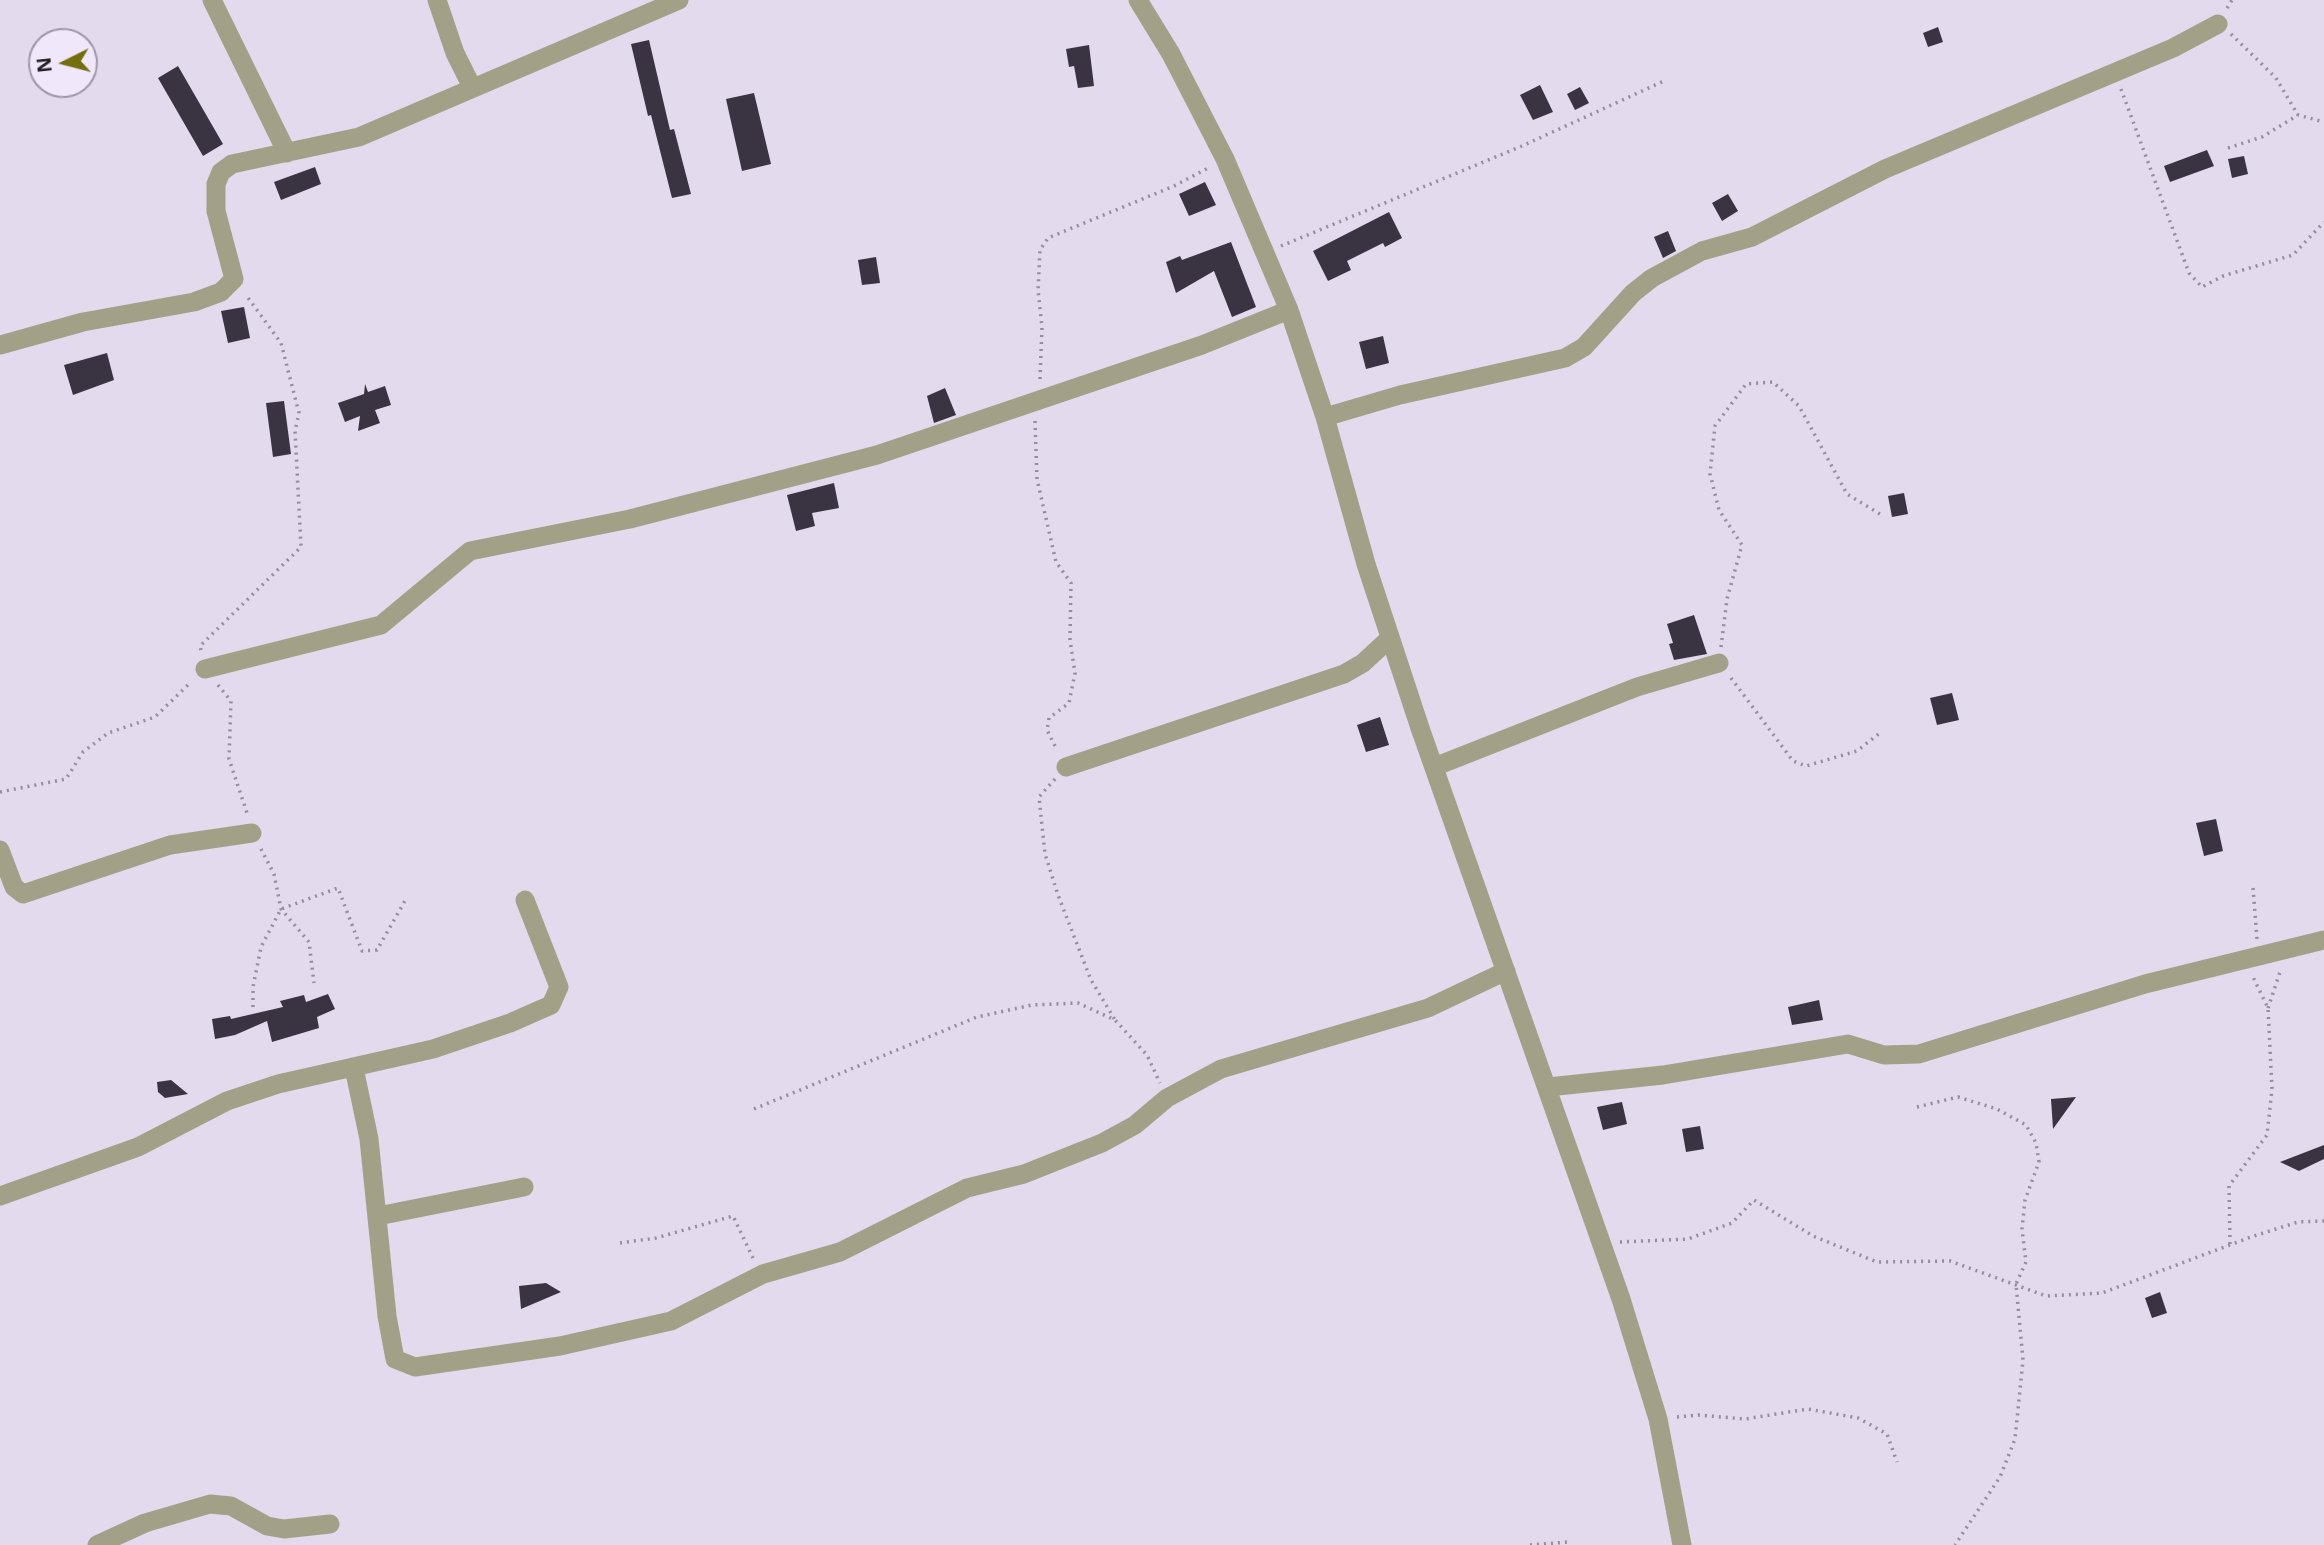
<!DOCTYPE html>
<html>
<head>
<meta charset="utf-8">
<style>
  body { margin:0 }
  #map { position:relative; width:2324px; height:1545px; overflow:hidden; background:#e3daed; font-family:"Noto Sans",sans-serif }
  canvas { display:block }
  .north { position:absolute; left:28px; top:28px; width:70px; height:70px; box-sizing:border-box; background:#f0e7fb; border:2px solid #9e97a6; border-radius:50%; rotate:264deg; font-size:19px; font-weight:700; line-height:28px; text-align:center; color:#232027 }
  .north::after { content:''; display:block; margin:auto; width:24px; height:32px; background:#756e0d; clip-path:polygon(50% 0,100% 100%,50% 72%,0 100%) }
</style>
</head>
<body>
<div id="map">
<canvas width="2324" height="1545"></canvas>
<div class="north">N</div>
</div>
<script>
const ctx = document.querySelector('canvas').getContext('2d');
ctx.lineJoin = 'round';
function fill(path, color) { ctx.fillStyle = color; ctx.fill(path, 'evenodd'); }
const shape = rows => new Path2D(rows.map(r => 'M' + r).join(''));
function strokePath(path, color, width, dash) { ctx.strokeStyle = color; ctx.lineWidth = width; ctx.lineCap = dash ? 'butt' : 'round'; ctx.setLineDash(dash || []); ctx.stroke(path); }
fill(shape([
  [1938,27,1943,42,1928,47,1923,33],
  [649,40,670,130,674,129,691,194,672,198,651,115,648,116,631,44],
  [1089,45,1094,86,1078,88,1074,66,1069,67,1066,49],
  [178,66,223,144,203,156,158,78],
  [1540,85,1553,112,1533,120,1520,95],
  [1580,87,1589,103,1575,110,1567,94],
  [754,93,771,164,742,171,726,99],
  [2207,150,2214,166,2170,182,2164,166],
  [2244,156,2248,174,2232,178,2228,159],
  [315,167,321,184,281,200,274,182],
  [1205,182,1216,205,1189,216,1179,194],
  [1728,194,1738,211,1722,221,1712,203],
  [1389,212,1402,238,1385,247,1383,243,1347,261,1351,270,1328,281,1313,251],
  [1668,231,1676,251,1663,258,1654,237],
  [1231,242,1256,307,1232,317,1214,271,1176,293,1166,262,1180,256,1182,260],
  [876,257,880,283,862,285,858,260],
  [244,307,250,338,228,343,221,311],
  [1383,336,1389,363,1366,369,1359,342],
  [107,353,114,380,73,395,64,365],
  [365,384,368,392,385,386,391,405,375,410,380,423,358,431,360,416,345,422,338,403,364,394],
  [945,388,956,415,934,423,927,396],
  [284,401,291,454,273,457,266,403],
  [834,483,839,508,812,513,815,526,796,531,787,495],
  [1904,493,1908,514,1892,517,1888,496],
  [1694,615,1707,654,1674,660,1669,644,1673,643,1667,624],
  [1952,693,1959,720,1937,725,1930,698],
  [1380,717,1389,745,1366,752,1357,725],
  [2216,819,2223,851,2204,856,2196,823],
  [328,994,335,1009,317,1017,319,1028,272,1042,267,1021,235,1035,215,1039,212,1019,230,1016,231,1019,283,1007,280,1001,304,995,306,1002],
  [1819,1000,1823,1020,1792,1025,1788,1007],
  [171,1080,188,1094,165,1098,158,1092,157,1082],
  [2076,1097,2053,1129,2051,1099],
  [1622,1102,1627,1124,1603,1130,1597,1107],
  [1700,1126,1704,1149,1686,1152,1682,1129],
  [2324,1145,2324,1159,2299,1171,2280,1162],
  [546,1283,561,1292,521,1309,519,1286],
  [2160,1292,2167,1313,2152,1318,2145,1298]
]), '#3a3442');
strokePath(shape([
  [2227,8,2232,0],
  [2231,34,2276,78,2298,115],
  [2121,89,2189,273,2202,287,2223,276,2293,255,2324,222],
  [2228,148,2262,137,2298,115,2324,122],
  [1281,246,1522,146,1666,80],
  [1040,379,1042,327,1038,290,1040,250,1048,238,1174,186,1210,167],
  [1035,421,1037,479,1056,562,1071,583,1070,640,1075,673,1069,703,1049,718,1047,730,1057,750],
  [1721,647,1727,599,1742,545,1719,510,1710,474,1715,426,1746,384,1773,382,1799,406,1847,494,1880,514],
  [201,650,200,646,301,547,295,431,299,413,281,343,246,295],
  [1731,678,1793,761,1806,766,1857,751,1881,732],
  [218,685,231,701,229,759,248,816],
  [1055,779,1039,797,1045,854,1058,895,1091,980,1115,1020],
  [0,792,66,779,83,752,108,733,155,717,191,682],
  [261,849,274,874,281,909,309,942,314,983],
  [2253,888,2257,939],
  [253,1007,253,987,261,947,281,909,338,888,362,951,377,950,406,899],
  [2268,1008,2281,969],
  [1917,1107,1958,1097,1997,1109,2026,1125,2036,1143,2039,1162,2025,1200,2022,1229,2026,1262,2016,1284,2023,1360,2015,1439,2000,1477,1955,1545],
  [754,1109,977,1017,1032,1005,1078,1003,1115,1020,1147,1055,1160,1083],
  [1620,1242,1688,1239,1732,1223,1754,1200,1813,1236,1877,1262,1950,1261,2046,1296,2102,1293,2251,1237,2298,1222,2324,1221],
  [620,1243,656,1238,733,1216,753,1258],
  [2230,1244,2229,1186,2267,1135,2272,1089,2268,1008,2252,975],
  [1677,1417,1698,1415,1745,1419,1808,1409,1858,1418,1887,1434,1897,1462],
  [1530,1545,1568,1542,1568,1545]
]), '#948d9b', 3.5, [2, 5]);
strokePath(shape([
  [212,0,287,153],
  [437,0,455,53,472,87],
  [1138,0,1171,54,1225,159,1289,310,1325,417,1366,564,1420,728,1621,1299,1658,1419,1682,1545],
  [0,345,83,322,194,302,221,292,234,279,216,211,216,184,221,172,232,164,359,137,679,0],
  [1325,417,1400,395,1565,358,1584,347,1633,293,1652,278,1702,251,1752,237,1885,169,2173,48,2218,24],
  [205,669,381,625,470,551,630,519,877,455,1202,345,1289,310],
  [1066,767,1344,674,1363,663,1390,638],
  [1434,767,1637,687,1719,663],
  [0,850,14,887,23,894,170,845,252,833],
  [354,1068,369,1139,387,1316,395,1359,415,1367,560,1346,671,1321,763,1274,840,1252,967,1188,1024,1174,1102,1143,1135,1125,1167,1098,1221,1069,1428,1008,1506,971],
  [1548,1087,1663,1075,1848,1044,1884,1055,1919,1054,2145,984,2324,940],
  [0,1196,138,1147,227,1101,278,1084,433,1049,510,1023,551,1005,559,987,525,900],
  [378,1216,524,1187],
  [97,1545,145,1523,210,1504,231,1506,267,1526,284,1529,330,1524]
]), '#a2a188', 19);
</script>
</body>
</html>
